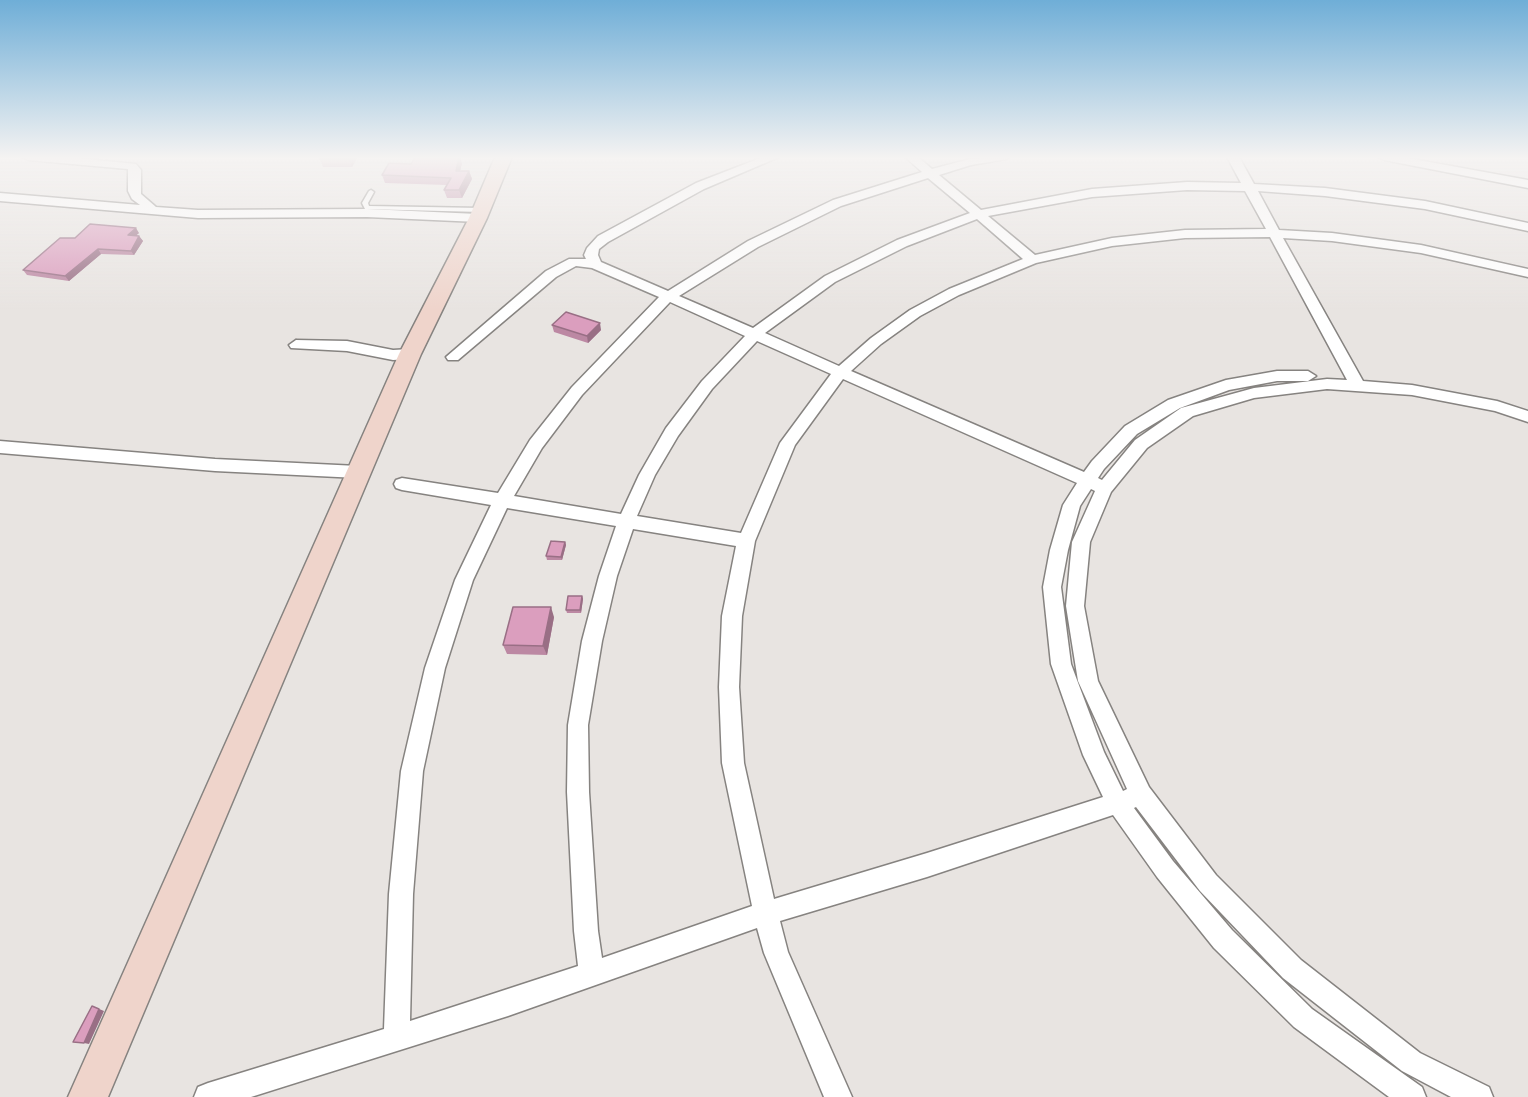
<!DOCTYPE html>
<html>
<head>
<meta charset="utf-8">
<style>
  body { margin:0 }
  canvas { display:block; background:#e8e4e1 }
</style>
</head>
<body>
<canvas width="1528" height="1097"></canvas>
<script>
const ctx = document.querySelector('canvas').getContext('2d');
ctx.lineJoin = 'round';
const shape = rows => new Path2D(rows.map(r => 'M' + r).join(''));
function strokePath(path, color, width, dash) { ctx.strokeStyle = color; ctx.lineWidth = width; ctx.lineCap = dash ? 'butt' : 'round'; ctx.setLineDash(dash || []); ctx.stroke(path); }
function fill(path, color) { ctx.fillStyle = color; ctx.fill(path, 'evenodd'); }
const lane = shape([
  [371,190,374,192,368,203,369,206,481,208,484,210,481,212,365,209,362,203,369,191,371,190]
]);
const street = shape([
  [22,157,66,157,136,164,141,170,141,194,156,207,198,210,367,209,478,214,484,218,478,222,367,217,198,218,0,201,0,193,140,205,132,199,128,191,128,169,28,160,22,157],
  [763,157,779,157,704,189,608,242,599,249,598,255,601,262,668,291,748,241,833,200,922,172,905,157,918,157,932,169,970,159,1009,157,1007,159,971,165,939,175,981,210,1092,189,1187,182,1241,183,1227,157,1239,157,1254,184,1325,188,1425,201,1528,223,1528,231,1425,209,1325,196,1258,191,1279,230,1332,233,1421,245,1528,269,1528,277,1421,253,1332,241,1283,238,1363,381,1412,385,1497,401,1528,411,1528,422,1495,411,1412,395,1327,389,1254,398,1193,416,1147,448,1111,492,1090,542,1084,606,1098,681,1149,787,1216,875,1301,960,1420,1053,1489,1087,1493,1097,1451,1097,1402,1071,1283,978,1200,891,1136,807,1134,808,1173,861,1232,930,1312,1009,1422,1087,1426,1097,1389,1097,1294,1027,1214,948,1157,877,1113,815,927,877,780,921,788,952,852,1097,824,1097,764,953,757,928,508,1016,251,1097,194,1097,198,1087,208,1083,384,1029,389,894,401,771,425,668,455,580,491,505,402,490,396,488,394,484,396,480,402,478,498,493,530,440,572,387,659,297,592,268,576,266,556,277,458,360,448,360,446,357,546,271,569,259,586,259,584,255,587,248,598,236,696,183,763,157],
  [928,178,970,213,897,240,825,276,753,328,679,296,758,247,841,206,928,178],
  [1187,190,1245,191,1266,229,1185,230,1112,238,1035,255,988,216,1092,197,1187,190],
  [977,219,1023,259,949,289,910,310,871,338,839,366,765,333,835,282,907,246,977,219],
  [1270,237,1347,380,1327,379,1254,388,1181,408,1135,440,1102,480,1098,478,1104,469,1137,434,1180,408,1229,390,1277,381,1308,381,1316,376,1308,371,1277,371,1226,380,1168,400,1125,426,1092,461,1084,472,851,371,881,344,920,316,959,295,1036,263,1112,246,1185,238,1270,237],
  [670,302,745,336,702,381,666,428,639,475,621,514,514,496,542,448,582,395,670,302],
  [757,341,831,374,780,443,741,533,637,516,655,475,678,436,712,389,757,341],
  [843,379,1077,483,1063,505,1050,550,1043,587,1051,664,1083,755,1103,797,927,853,774,899,744,763,739,687,742,616,755,541,795,445,843,379],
  [1091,489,1095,491,1072,542,1066,606,1078,681,1127,789,1123,791,1104,752,1071,664,1061,587,1068,550,1080,506,1091,489],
  [507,508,616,526,599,576,582,641,568,725,567,792,574,931,578,966,410,1021,413,894,423,771,445,668,473,580,507,508],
  [633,529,736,546,722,616,719,687,722,763,752,906,602,958,598,931,589,792,588,725,602,641,617,576,633,529],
  [1378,157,1402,157,1528,180,1528,188,1384,160,1378,157],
  [296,340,347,341,393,350,410,349,417,354,410,359,393,360,347,351,291,348,289,345,296,340],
  [0,441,215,459,358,466,364,468,366,472,364,476,358,478,215,471,0,453,0,441]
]);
const secondary = shape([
  [495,157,512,157,487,218,421,354,108,1097,68,1097,399,354,469,218,495,157]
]);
strokePath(lane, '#868380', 3);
strokePath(street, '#868380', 3);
strokePath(secondary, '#868380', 3);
fill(lane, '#fff');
fill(street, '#fff');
fill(secondary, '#efd4cb');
fill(shape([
  [322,157,358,157,352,167,323,167,320,159],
  [462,163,460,171,469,171,472,179,462,198,447,198,444,190,447,185,385,183,382,175,411,164],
  [139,233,135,236,139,236,143,241,134,255,101,254,69,281,27,275,23,270,75,238],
  [552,325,601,330,588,343,554,332],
  [565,542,566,545,562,560,547,560,546,556],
  [582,596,583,599,581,613,567,613,566,610],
  [554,617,547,655,507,654,503,645]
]), '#bc88a3');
fill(shape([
  [350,157,358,157,352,167,349,159],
  [459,157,460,157,462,163,458,179,456,171],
  [469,171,472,179,462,198,459,190],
  [136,228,139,233,131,240,128,235],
  [139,236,143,241,134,255,131,251],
  [98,249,101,254,69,281,65,276],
  [600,323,601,330,588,343,587,336],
  [565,542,566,545,562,560,561,557],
  [582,596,583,599,581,613,580,610],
  [551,607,554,617,547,655,543,646],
  [92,1006,104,1011,89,1044,84,1043]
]), '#996f85');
const building = shape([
  [322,157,350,157,349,159,320,159,322,157],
  [415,157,459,157,456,171,469,171,459,190,444,190,451,178,382,175,389,163,411,164,415,157],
  [90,224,136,228,128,235,139,236,131,251,98,249,65,276,23,270,60,238,75,238,90,224],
  [566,312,600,323,587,336,552,325,566,312],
  [551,541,565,542,561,557,546,556,551,541],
  [568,596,582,596,580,610,566,610,568,596],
  [513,607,551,607,543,646,503,645,513,607],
  [92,1006,99,1009,84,1043,73,1042,92,1006]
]);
fill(building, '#db9ebe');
strokePath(building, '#996f85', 1.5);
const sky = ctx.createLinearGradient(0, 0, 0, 310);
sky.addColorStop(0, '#6faed7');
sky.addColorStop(0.51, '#f5f3f2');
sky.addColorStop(1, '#f5f3f200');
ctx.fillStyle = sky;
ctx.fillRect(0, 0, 1528, 310);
</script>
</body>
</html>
